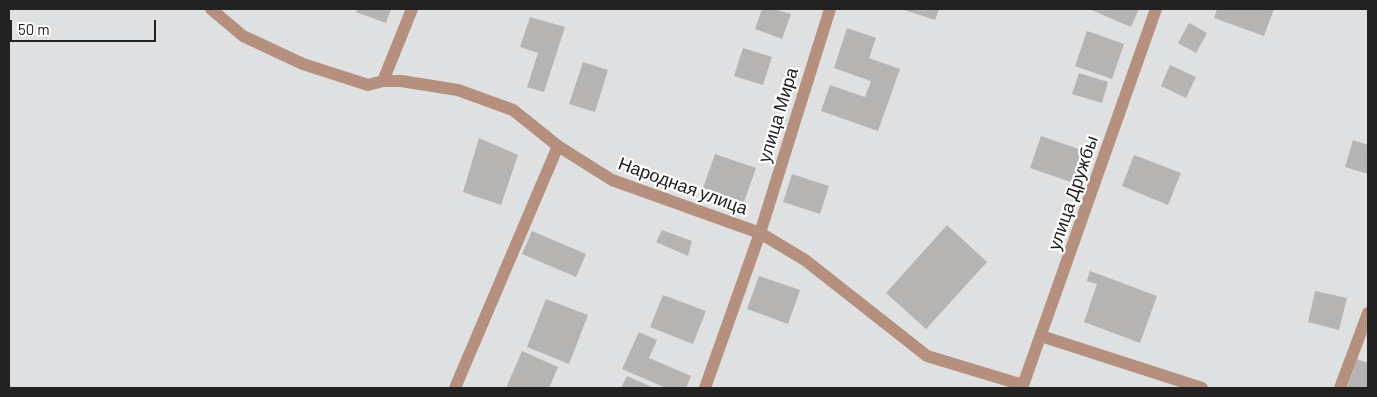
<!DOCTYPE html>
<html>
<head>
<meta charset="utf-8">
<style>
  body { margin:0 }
  #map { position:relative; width:1377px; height:397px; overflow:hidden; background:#dfe0e1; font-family:Barlow,sans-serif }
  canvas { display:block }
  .frame { position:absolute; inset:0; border:10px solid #222223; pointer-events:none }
  .scale { position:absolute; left:10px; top:20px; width:146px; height:22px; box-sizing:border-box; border:2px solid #222223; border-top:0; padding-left:6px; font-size:15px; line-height:18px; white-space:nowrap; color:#222223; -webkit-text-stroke:4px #fff; paint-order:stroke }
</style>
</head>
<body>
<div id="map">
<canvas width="1377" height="397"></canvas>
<div class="frame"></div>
<div class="scale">50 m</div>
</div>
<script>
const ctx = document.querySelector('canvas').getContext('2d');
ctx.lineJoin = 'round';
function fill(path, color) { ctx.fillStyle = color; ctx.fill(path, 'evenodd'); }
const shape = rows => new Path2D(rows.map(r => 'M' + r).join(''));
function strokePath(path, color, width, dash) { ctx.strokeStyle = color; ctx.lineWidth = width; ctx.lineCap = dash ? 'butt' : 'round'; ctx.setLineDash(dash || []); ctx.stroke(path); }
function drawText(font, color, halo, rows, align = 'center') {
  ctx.font = font + ' Barlow,sans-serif'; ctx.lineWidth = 4.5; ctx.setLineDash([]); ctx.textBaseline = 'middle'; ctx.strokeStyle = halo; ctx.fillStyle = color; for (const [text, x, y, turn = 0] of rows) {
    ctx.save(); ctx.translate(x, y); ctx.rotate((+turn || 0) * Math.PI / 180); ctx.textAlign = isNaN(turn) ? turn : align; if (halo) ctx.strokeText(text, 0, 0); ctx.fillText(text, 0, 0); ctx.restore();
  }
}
fill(shape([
  [358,9,391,9,386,23,356,12],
  [762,9,774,9,791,14,782,39,755,29],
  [901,9,939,9,935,20],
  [1089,9,1139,9,1131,27],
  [1217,9,1274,9,1264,36,1214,18],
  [530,17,565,27,544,92,527,87,538,53,520,47],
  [1189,23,1207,33,1196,53,1178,43],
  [847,28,876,38,869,58,900,69,878,131,821,111,830,85,865,97,871,81,834,68],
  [1087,31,1124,44,1112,79,1075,66],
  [743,48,772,57,763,85,734,76],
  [583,62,608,70,595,112,569,104],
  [1170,65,1196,77,1186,98,1161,86],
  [1079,73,1108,82,1102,103,1072,94],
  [1041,136,1087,152,1077,184,1030,168],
  [479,138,518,155,501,205,463,192],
  [1353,140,1368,145,1368,174,1345,167],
  [715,154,756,168,744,202,703,188],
  [1134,155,1181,173,1168,205,1122,186],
  [792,174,829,186,820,214,783,202],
  [947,225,987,262,926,329,886,293],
  [662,230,692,241,688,256,656,242],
  [532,231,586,254,576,277,522,254],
  [1090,271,1157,296,1140,343,1084,322,1097,284,1087,281],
  [759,276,800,290,788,324,747,309],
  [1315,291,1347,298,1339,330,1308,322],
  [663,295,706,311,693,344,650,327],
  [546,299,588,315,569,364,527,347],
  [639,332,657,340,649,358,691,376,686,388,666,388,622,369],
  [522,351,558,367,549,388,506,388],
  [1357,359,1368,363,1368,388,1347,388],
  [627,376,654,388,621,388]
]), '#b6b4b3');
strokePath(shape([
  [211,9,243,36,303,64,368,85,383,81,401,81,458,90,513,110,558,146,612,180,760,233,805,260,927,356,1023,385],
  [383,81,412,9],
  [1041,336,1202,388],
  [455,388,558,146],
  [705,388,760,233,830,9],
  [1022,388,1156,9],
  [1340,388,1368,313]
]), '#b5907f', 12);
drawText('18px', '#222223', '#fff', [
  ["улица Мира",778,115,-73],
  ["Народная улица",683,186,20],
  ["улица Дружбы",1073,193,-71]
]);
</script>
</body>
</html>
